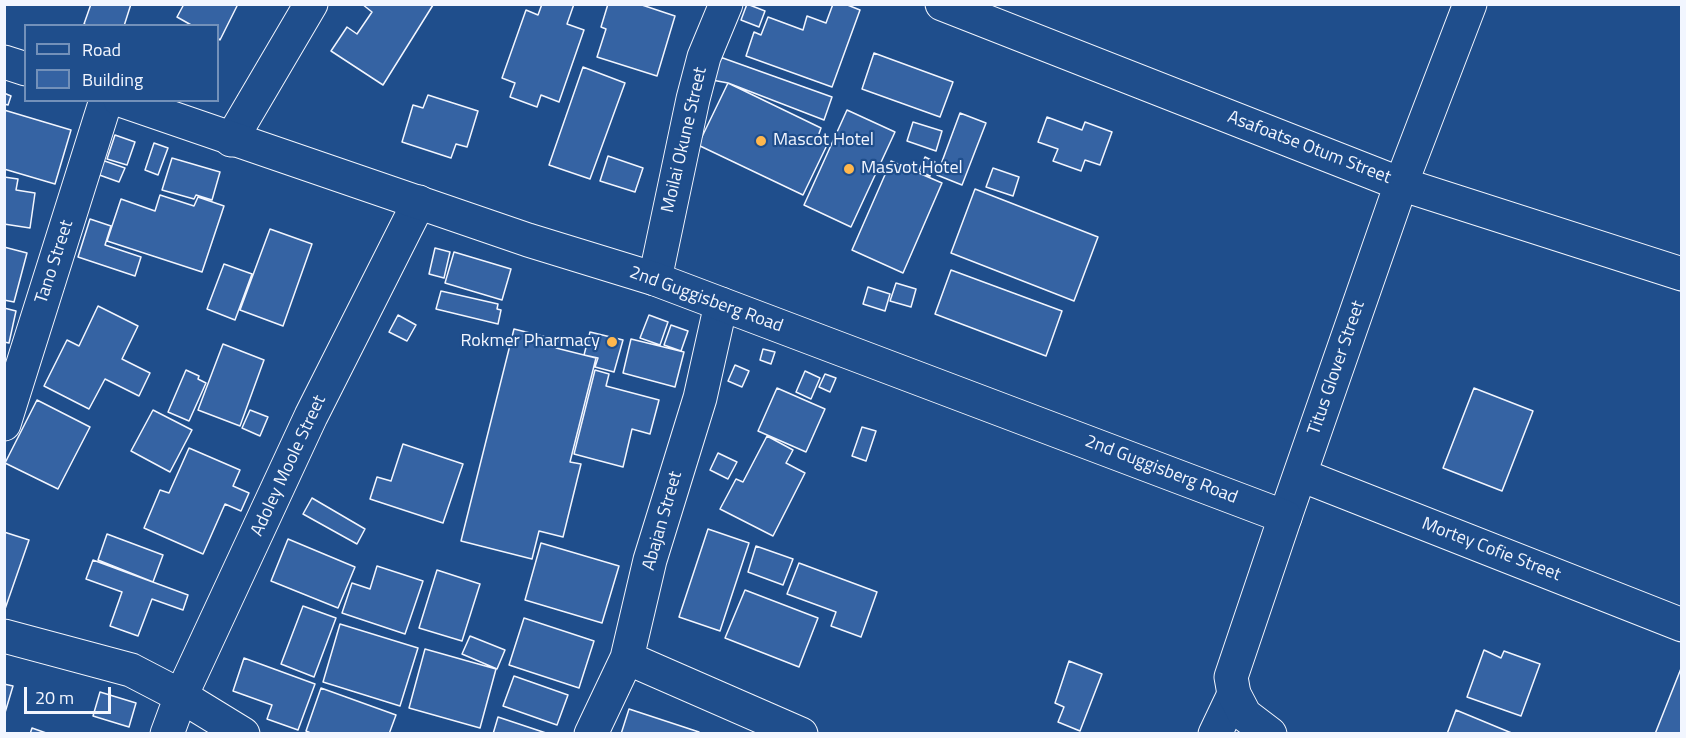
<!DOCTYPE html>
<html>
<head>
<meta charset="utf-8">
<style>
  body { margin:0 }
  #map { position:relative; width:1686px; height:738px; overflow:hidden; background:#1f4e8c; font-family:"Titillium Web",sans-serif }
  canvas { display:block }
  .frame { position:absolute; inset:0; border:6px solid #f2f6ff; pointer-events:none }
  .legend { position:absolute; left:24px; top:24px; width:195px; height:78px; box-sizing:border-box; background:#1f4e8c; border:2px solid #7391ba; margin:0; padding:8px 10px; list-style:none; font-size:18px; color:#f2f6ff }
  .legend li { display:flex; align-items:center; gap:12px; height:30px }
  .legend b { width:30px; border:2px solid #7391ba }
  .scale { position:absolute; left:24px; top:687px; width:87px; height:27px; box-sizing:border-box; border:3px solid #f2f6ff; border-top:0; padding-left:8px; font-size:18px; line-height:21px; white-space:nowrap; color:#f2f6ff; -webkit-text-stroke:4px #1f4e8c; paint-order:stroke }
</style>
</head>
<body>
<div id="map">
<canvas width="1686" height="738"></canvas>
<div class="frame"></div>
<ul class="legend">
<li><b style="height:8px;background:#1f4e8c"></b>Road</li>
<li><b style="height:16px;background:#3563a3"></b>Building</li>
</ul>
<div class="scale">20 m</div>
</div>
<script>
const ctx = document.querySelector('canvas').getContext('2d');
ctx.lineJoin = 'round';
function fill(path, color) { ctx.fillStyle = color; ctx.fill(path, 'evenodd'); }
const shape = rows => new Path2D(rows.map(r => 'M' + r).join(''));
function strokePath(path, color, width, dash) { ctx.strokeStyle = color; ctx.lineWidth = width; ctx.lineCap = dash ? 'butt' : 'round'; ctx.setLineDash(dash || []); ctx.stroke(path); }
function drawText(font, color, halo, rows, align = 'center') {
  ctx.font = font + ' "Titillium Web",sans-serif'; ctx.lineWidth = 4.5; ctx.setLineDash([]); ctx.textBaseline = 'middle'; ctx.strokeStyle = halo; ctx.fillStyle = color; for (const [text, x, y, turn = 0] of rows) {
    ctx.save(); ctx.translate(x, y); ctx.rotate((+turn || 0) * Math.PI / 180); ctx.textAlign = isNaN(turn) ? turn : align; if (halo) ctx.strokeText(text, 0, 0); ctx.fillText(text, 0, 0); ctx.restore();
  }
}
const building = shape([
  [91,4,131,4,124,26,89,26,84,24,91,4],
  [184,4,238,4,220,40,218,38,218,26,193,26,177,17,184,4],
  [432,4,433,5,383,85,331,51,347,27,357,34,372,12,362,4,432,4],
  [542,4,574,4,567,24,584,30,559,102,541,95,537,107,510,97,515,83,502,78,526,10,538,15,542,4],
  [608,4,639,4,675,16,657,76,597,57,606,29,601,27,608,4],
  [747,4,765,11,759,27,741,20,747,4],
  [833,4,845,4,860,10,832,87,746,56,754,32,761,35,768,17,803,30,807,16,826,23,833,4],
  [874,53,953,82,940,117,862,89,874,53],
  [720,57,832,97,824,120,728,83,712,80,720,57],
  [583,67,625,83,590,179,549,165,583,67],
  [728,83,821,128,817,139,828,143,803,195,698,145,728,83],
  [4,93,11,96,8,105,4,104,4,93],
  [428,95,478,111,467,147,456,144,451,158,402,142,413,105,423,108,428,95],
  [4,110,71,130,55,184,4,169,4,110],
  [847,110,895,132,851,227,804,205,847,110],
  [960,113,986,123,962,185,937,175,960,113],
  [1047,117,1082,130,1085,122,1112,132,1100,165,1085,160,1081,171,1053,161,1058,149,1038,142,1047,117],
  [913,122,942,131,936,151,907,141,913,122],
  [115,135,135,142,127,165,107,159,115,135],
  [154,143,168,148,158,175,145,170,154,143],
  [608,156,643,168,635,192,600,181,608,156],
  [925,157,935,162,930,176,919,171,925,157],
  [96,158,125,168,119,182,91,172,96,158],
  [172,158,220,172,212,200,196,195,194,199,162,190,172,158],
  [891,161,942,183,903,273,852,250,891,161],
  [993,168,1019,177,1013,196,986,187,993,168],
  [4,177,18,179,16,190,35,193,30,228,4,224,4,177],
  [975,189,1098,237,1074,301,951,253,975,189],
  [160,195,194,206,198,197,224,206,202,272,107,241,121,199,155,211,160,195],
  [90,219,111,226,105,245,141,257,135,276,78,257,90,219],
  [270,229,312,244,283,326,240,310,270,229],
  [4,247,27,253,14,302,4,300,4,247],
  [435,248,450,252,444,278,429,274,435,248],
  [454,252,511,269,502,300,445,283,454,252],
  [224,264,252,274,235,320,207,309,224,264],
  [951,270,1062,311,1046,356,935,314,951,270],
  [896,283,916,289,911,307,890,301,896,283],
  [868,287,890,294,885,311,863,304,868,287],
  [441,291,498,304,497,309,501,310,498,324,436,309,441,291],
  [98,306,138,326,122,359,150,373,139,396,105,379,89,409,44,386,67,340,79,346,98,306],
  [4,308,16,311,9,343,4,342,4,308],
  [398,315,416,325,407,341,389,332,398,315],
  [649,315,668,322,660,345,640,338,649,315],
  [671,325,688,331,681,351,664,345,671,325],
  [514,329,558,340,556,348,596,358,570,462,581,464,563,537,539,531,532,559,461,541,514,329],
  [590,332,623,340,614,372,595,367,598,358,584,355,590,332],
  [631,339,684,352,675,387,623,373,631,339],
  [223,344,264,360,240,426,198,410,223,344],
  [763,349,775,352,771,364,760,360,763,349],
  [735,365,749,371,742,387,728,381,735,365],
  [186,370,199,376,198,379,206,383,189,421,168,412,186,370],
  [595,370,609,374,606,386,659,400,650,434,632,429,623,467,574,454,595,370],
  [805,371,820,378,811,399,796,392,805,371],
  [825,374,836,378,830,392,819,387,825,374],
  [777,388,825,409,806,452,758,431,777,388],
  [1474,388,1533,411,1502,491,1443,468,1474,388],
  [37,400,90,427,58,489,5,463,37,400],
  [153,410,192,430,170,472,131,451,153,410],
  [250,410,268,417,260,436,242,428,250,410],
  [862,427,876,431,866,461,852,456,862,427],
  [767,436,793,450,786,463,805,473,773,536,720,509,736,479,743,482,767,436],
  [403,444,463,464,443,523,370,499,377,477,391,481,403,444],
  [189,448,240,470,233,486,249,493,241,511,225,504,203,554,144,528,160,490,169,493,189,448],
  [718,453,737,462,728,479,710,470,718,453],
  [312,498,365,529,357,544,303,514,312,498],
  [708,529,749,543,720,631,679,617,708,529],
  [4,532,29,540,5,609,4,609,4,532],
  [107,534,163,555,153,582,98,560,107,534],
  [288,539,355,567,338,608,271,581,288,539],
  [541,543,619,566,602,623,525,600,541,543],
  [756,546,793,559,783,585,748,572,756,546],
  [93,560,188,595,183,610,152,599,138,636,110,626,122,592,86,579,93,560],
  [799,563,877,592,861,637,831,626,836,612,787,594,799,563],
  [377,566,423,581,405,634,342,613,352,583,370,589,377,566],
  [437,570,480,584,462,641,419,628,437,570],
  [745,590,818,618,799,667,725,638,745,590],
  [303,606,336,618,314,677,281,664,303,606],
  [524,618,594,641,579,688,509,665,524,618],
  [340,624,418,648,400,706,323,682,340,624],
  [470,636,505,650,497,669,462,654,470,636],
  [425,649,496,669,480,728,409,708,425,649],
  [1484,650,1501,658,1504,651,1540,664,1521,716,1467,697,1484,650],
  [244,658,315,684,298,730,267,719,272,705,233,691,244,658],
  [1069,661,1102,674,1080,731,1058,722,1064,707,1055,703,1069,661],
  [1682,666,1682,734,1655,734,1682,666],
  [514,676,568,695,557,725,503,706,514,676],
  [4,684,13,686,4,716,4,684],
  [321,688,396,715,389,734,313,734,306,731,321,688],
  [100,692,136,703,129,727,93,716,100,692],
  [629,709,699,732,699,734,621,734,629,709],
  [1456,710,1514,734,1447,734,1456,710],
  [498,717,549,734,493,734,498,717],
  [32,728,49,734,30,734,32,728]
]);
fill(building, '#3563a3');
strokePath(building, '#f2f6ff', 1.5);
const minor = shape([
  [942,4,1401,184,1682,274],
  [231,140,311,4],
  [655,279,693,99,704,57,726,4],
  [4,424,106,100],
  [1301,475,1682,625],
  [1285,517,1401,184,1470,4],
  [4,636,131,670,181,696,243,734],
  [627,658,801,734],
  [167,734,181,696,311,416,419,202],
  [591,734,627,658,650,560,700,398,721,304],
  [1215,734,1234,694]
]);
const major = shape([
  [4,62,26,69],
  [120,100,528,240,655,279,1285,517,1231,677,1234,694,1245,715,1270,734]
]);
strokePath(minor, '#f2f6ff', 35);
strokePath(major, '#f2f6ff', 35);
strokePath(minor, '#1f4e8c', 33);
strokePath(major, '#1f4e8c', 33);
for (const [x, y, r, color] of [
  [761,141,6,"#ffb74d"],
  [849,169,6,"#ffb74d"],
  [612,342,6,"#ffb74d"]
]) { const dot = new Path2D(); dot.arc(x, y, r, 0, 2 * Math.PI); ctx.fillStyle = color; ctx.fill(dot); strokePath(dot, '#1f4e8c', 2); }
drawText('18px', '#f2f6ff', '#1f4e8c', [
  ["Moilai Okune Street",685,140,-77],
  ["Asafoatse Otum Street",1309,148,21],
  ["Tano Street",55,262,-72],
  ["2nd Guggisberg Road",706,300,20],
  ["Titus Glover Street",1337,368,-71],
  ["Adoley Moole Street",289,466,-65],
  ["2nd Guggisberg Road",1161,470,21],
  ["Abajan Street",663,521,-74],
  ["Mortey Cofie Street",1491,550,21]
]);
drawText('18px', '#f2f6ff', '#1f4e8c', [
  ["Mascot Hotel",773,141],
  ["Masvot Hotel",861,169],
  ["Rokmer Pharmacy",600,342,"right"]
], 'left');
</script>
</body>
</html>
